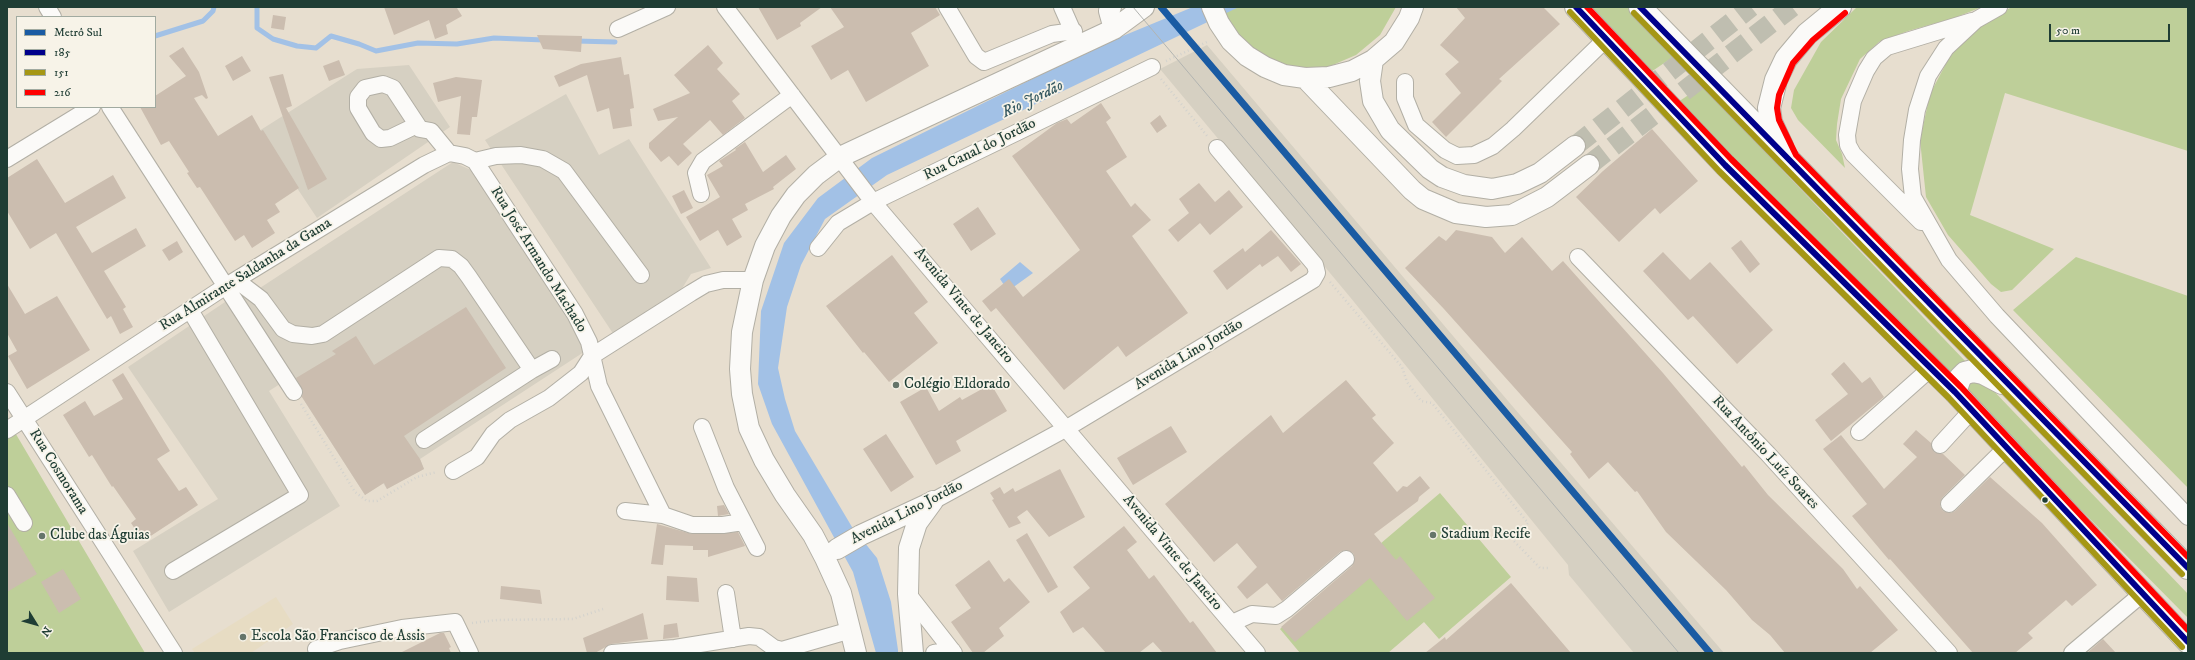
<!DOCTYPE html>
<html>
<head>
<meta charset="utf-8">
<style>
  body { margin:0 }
  #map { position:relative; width:2195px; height:660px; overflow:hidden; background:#e7decf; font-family:"IM FELL DW Pica",serif }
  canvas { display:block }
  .frame { position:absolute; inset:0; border:8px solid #1f3d34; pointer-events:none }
  .legend { position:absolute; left:16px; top:16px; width:140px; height:92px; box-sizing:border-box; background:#f7f3e8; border:1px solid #a1aaa0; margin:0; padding:5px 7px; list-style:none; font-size:12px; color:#1f3d34 }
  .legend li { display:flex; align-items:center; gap:8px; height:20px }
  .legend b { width:20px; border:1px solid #a1aaa0 }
  .north { position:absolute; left:16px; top:604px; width:40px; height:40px; -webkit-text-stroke:3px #f7f3e8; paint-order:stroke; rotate:127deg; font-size:11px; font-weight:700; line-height:16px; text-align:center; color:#1f3d34 }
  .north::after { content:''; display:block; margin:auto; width:14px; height:18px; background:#1f3d34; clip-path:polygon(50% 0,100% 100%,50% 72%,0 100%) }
  .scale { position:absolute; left:2049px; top:24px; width:121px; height:18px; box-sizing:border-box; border:2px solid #1f3d34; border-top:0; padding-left:5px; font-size:12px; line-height:14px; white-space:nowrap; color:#1f3d34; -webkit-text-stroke:3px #f7f3e8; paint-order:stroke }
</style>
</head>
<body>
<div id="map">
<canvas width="2195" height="660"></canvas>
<div class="frame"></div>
<ul class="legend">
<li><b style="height:5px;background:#1a5ba3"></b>Metrô Sul</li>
<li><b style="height:5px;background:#00008b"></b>185</li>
<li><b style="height:5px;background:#a59715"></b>151</li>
<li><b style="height:5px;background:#f00"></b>216</li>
</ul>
<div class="north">N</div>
<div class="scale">50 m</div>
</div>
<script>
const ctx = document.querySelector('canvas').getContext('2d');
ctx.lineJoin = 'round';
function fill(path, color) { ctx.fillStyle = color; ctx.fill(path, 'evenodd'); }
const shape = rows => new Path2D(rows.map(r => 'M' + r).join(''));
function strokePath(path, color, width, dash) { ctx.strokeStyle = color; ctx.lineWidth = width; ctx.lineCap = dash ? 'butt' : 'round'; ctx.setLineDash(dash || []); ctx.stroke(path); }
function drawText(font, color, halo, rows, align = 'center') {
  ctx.font = font + ' "IM FELL DW Pica",serif'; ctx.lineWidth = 3.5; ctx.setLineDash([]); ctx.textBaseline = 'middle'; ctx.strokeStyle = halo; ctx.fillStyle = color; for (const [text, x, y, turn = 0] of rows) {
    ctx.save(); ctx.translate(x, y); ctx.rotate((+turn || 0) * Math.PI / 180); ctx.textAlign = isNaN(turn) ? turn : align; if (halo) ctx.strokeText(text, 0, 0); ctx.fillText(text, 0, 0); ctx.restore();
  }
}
fill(shape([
  [276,597,293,624,251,653,195,653,192,649]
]), '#e7dcc3');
fill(shape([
  [1207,45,1508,401,1724,653,1634,653,1569,575,1568,565,1350,297,1160,69],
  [409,65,450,127,317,218,259,131,357,69],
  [566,94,599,155,629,139,711,268,691,274,678,295,614,335,485,140],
  [453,162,480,174,587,350,420,459,424,469,387,489,383,483,365,495,240,301],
  [228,300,280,384,269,391,340,506,169,612,133,551,218,499,128,367]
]), '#d6d0c2');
fill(shape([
  [1218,7,1396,7,1380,35,1356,55,1328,67,1297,69,1267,61,1241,43],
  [1589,7,1627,7,1673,57,1648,74],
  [1857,7,1982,7,1954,18,1908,31,1879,42,1860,59,1841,99,1837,124,1836,140,1842,154,1845,168,1798,120,1791,108,1794,90,1821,42],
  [2012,7,2188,7,2188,151,2005,93,1970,215,2054,249,2012,290,2001,292,1991,284,1948,235,1926,197,1920,140,1930,94,1949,58,1977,26],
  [1702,86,2188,594,2188,618,1678,102],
  [2076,257,2188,296,2188,488,2013,310],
  [7,419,145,653,7,653],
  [1440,493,1511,577,1439,639,1424,622,1388,653,1300,653,1280,629]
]), '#becf99');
fill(shape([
  [1193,7,1239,7,887,175,825,219,801,265,787,307,778,368,785,399,795,431,852,527,877,558,891,602,898,650,898,653,876,653,853,572,772,424,758,384,761,311,784,243,818,198,872,158,1101,45],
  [1020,262,1033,273,1008,291,1000,279]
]), '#a2c1e6');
strokePath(shape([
  [257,7,257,28,273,39,297,46,316,48,331,36,359,44,376,51,418,43,457,44,494,38,544,40],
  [155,36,203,21,213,11,214,7],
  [576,41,615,42]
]), '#a2c1e6', 5);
fill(shape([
  [384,7,459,7,457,8,462,16,446,25,448,34,435,39,429,20,394,35],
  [758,7,822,7,800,23,801,26,777,40],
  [830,7,935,7,940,15,911,33,929,66,866,102,848,70,831,80,811,46,844,27],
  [1456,7,1543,7,1560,24,1499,79,1502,81,1446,137,1432,122,1461,93,1445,74,1459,62,1440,45,1465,18],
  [273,15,286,17,284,30,271,28],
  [537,35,582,36,581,52,543,49],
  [708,45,723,63,717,69,740,94,732,101,745,118,723,135,710,120,683,144,692,153,678,166,669,156,661,162,649,148,649,143,678,117,658,121,653,109,690,93,674,75],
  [183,47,199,72,208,98,206,99,202,95,194,98,218,136,252,115,261,131,263,130,299,188,275,204,280,212,267,220,275,233,252,248,244,235,235,241,200,187,197,188,187,173,189,172,169,141,161,145,140,107,155,107,155,96,186,76,169,56],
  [242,56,251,71,233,81,225,66],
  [621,57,624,75,629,74,632,94,634,108,630,109,632,126,613,129,609,108,597,112,587,75,559,87,554,76,581,64],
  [339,60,345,75,329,81,323,66],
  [283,74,292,106,286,108,327,179,308,190,269,77],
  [456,77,482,80,477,117,472,117,470,135,457,134,461,96,438,102,433,83],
  [1101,103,1111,118,1106,122,1127,157,1106,171,1131,207,1135,203,1151,220,1132,236,1188,313,1126,357,1118,346,1064,390,996,308,991,312,982,301,1009,279,1023,297,1080,250,1012,156,1057,123,1067,119,1071,124],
  [1160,115,1167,126,1157,133,1150,123],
  [1652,129,1698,181,1660,214,1655,208,1619,242,1576,197,1603,171],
  [745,142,763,172,786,155,796,169,773,187,774,189,745,204,748,210,732,219,742,237,727,246,718,230,700,241,686,217,720,197,707,175,723,166,719,161,736,150,735,149],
  [37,159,65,203,113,175,126,198,76,227,92,253,136,228,146,246,104,271,126,307,123,309,133,327,120,334,111,316,107,319,56,233,30,249,7,211,7,178],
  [1199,183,1215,202,1229,190,1243,207,1210,235,1200,223,1178,242,1168,230,1189,213,1179,199],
  [684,190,693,208,681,214,672,196],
  [978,207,996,234,971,251,953,224],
  [1271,230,1301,264,1291,272,1278,256,1262,267,1260,264,1227,290,1213,271,1243,248,1245,252],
  [1456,230,1492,237,1505,253,1522,237,1552,271,1563,261,1663,373,1742,467,1744,465,1768,495,1843,569,1857,589,1860,586,1898,630,1870,653,1785,653,1770,635,1752,620,1726,590,1666,532,1637,491,1635,492,1608,462,1589,479,1570,454,1572,452,1444,309,1405,268,1439,236,1446,241],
  [1741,240,1760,264,1750,273,1731,248],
  [177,241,183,252,169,261,162,250],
  [1663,252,1690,280,1710,262,1773,330,1737,364,1693,316,1688,320,1643,271],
  [892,255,928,302,914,313,938,343,889,382,864,352,863,353,826,306],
  [7,284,25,314,57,296,90,350,27,389,8,356,17,351,7,333],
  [466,307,506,368,404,436,420,459,424,469,387,489,384,483,365,495,302,397,303,391,296,378,336,354,332,351,356,336,374,365],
  [1844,362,1862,383,1870,377,1884,397,1831,441,1815,420,1848,394,1831,374],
  [123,373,170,451,157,459,179,491,186,487,198,505,143,541,131,523,136,519,113,486,112,487,92,455,89,457,63,415,85,401,94,416,123,399,112,380],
  [1346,380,1376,415,1372,418,1394,443,1373,463,1397,492,1403,486,1407,487,1420,476,1430,488,1419,497,1418,501,1374,534,1396,560,1400,556,1435,598,1407,621,1370,578,1295,642,1281,627,1352,566,1355,558,1353,553,1345,550,1340,552,1282,601,1267,583,1247,599,1237,587,1257,567,1237,543,1214,562,1165,504,1271,415,1283,433],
  [991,384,1007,411,956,441,961,451,936,465,900,402,926,387,939,411,960,397,962,400],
  [1171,426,1187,452,1133,485,1117,458],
  [1916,430,1931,443,1934,452,1943,454,1965,475,1942,498,1940,506,1943,511,1951,513,1955,511,1990,477,2042,523,2097,585,2072,606,2066,600,2028,633,2033,638,2015,653,1973,653,1890,559,1889,560,1852,516,1867,504,1823,449,1841,435,1884,489,1917,457,1903,444],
  [886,434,914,477,891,492,863,449],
  [1060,469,1085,517,1049,537,1027,510,1017,517,1021,523,1009,528,992,500,994,499,990,493,1000,487,1004,494,1013,488,1015,492],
  [724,505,729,514,718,516,717,506],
  [7,523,37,574,7,592],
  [657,524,692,534,738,532,745,546,708,557,708,550,693,550,693,546,665,545,663,565,651,564],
  [1124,526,1137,542,1127,550,1149,579,1154,575,1190,623,1193,621,1217,653,1163,653,1153,642,1139,653,1106,653,1083,627,1073,633,1060,612,1090,588,1073,567],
  [1027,533,1058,587,1048,593,1016,540],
  [989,560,1004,582,1009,578,1030,602,999,628,1004,636,983,653,973,653,951,622,971,608,955,585],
  [63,569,81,599,59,613,41,582],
  [667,576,697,578,699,602,666,600],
  [1511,583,1571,653,1425,653,1445,637,1446,640],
  [501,586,540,590,542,604,500,599],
  [643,613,648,639,611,644,595,653,587,653,583,638],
  [677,623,679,637,663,639,664,625],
  [440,633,444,633,451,647,449,648,451,653,400,653],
  [2103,639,2116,653,2087,653]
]), '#cbbdaf');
strokePath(shape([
  [1575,146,1751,7],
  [1589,165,1792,7]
]), '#bfbeb0', 20, [20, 10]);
const minor = shape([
  [47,7,53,17],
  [725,7,873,202,1257,653],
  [947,7,976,56,984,62,1052,34,1074,31],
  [1062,7,1077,41],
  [1999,7,1976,20,1946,48,1928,76,1917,110,1912,140,1910,169,1913,197,1949,260,1997,316,2188,517],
  [618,29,667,7],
  [1405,82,1405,98,1416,125,1445,150,1457,156,1474,155,1493,146,1513,129,1606,39],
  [110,107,294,392],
  [417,125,390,138,381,139,373,133,358,108,358,97,365,88,383,84,393,88,420,129,431,131,449,153],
  [7,159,92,107],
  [475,161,496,156,521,155,543,159,564,171,641,275],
  [701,194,696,173,703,161,792,95],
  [1921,222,1853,154,1848,145,1847,135,1853,101,1866,71,1874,58,1887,47,1972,21],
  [818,248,838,223,873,202,1152,67],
  [1578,257,1768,454,1949,653],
  [236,280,261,299,283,329,293,334,312,336,323,334,439,258,452,259,461,266,469,277,532,370,552,359],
  [7,392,174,653],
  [702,427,726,488,757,548],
  [7,430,226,286,424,165,449,153,465,156,475,161,575,314,589,342,599,386,663,515],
  [1859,432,1931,368],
  [424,440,532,370],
  [1940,445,1972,410],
  [453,471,477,457,493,434,510,420,549,398,581,373,592,356,691,293,706,284,723,280,753,280],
  [7,495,24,523],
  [933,501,1067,428,1313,280,1317,273,1315,265,1217,148],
  [1949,504,2006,448],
  [625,511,663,515,692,525,723,525,743,522],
  [173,571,300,495,190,310],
  [726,593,733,639],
  [908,594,954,653],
  [1232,623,1252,614,1276,616,1287,609,1346,559],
  [316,649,340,641,402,628,455,622,470,653],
  [612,653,675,648,749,636,759,637,774,648,782,650,851,630],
  [934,653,952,650],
  [2072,653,2142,594]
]);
const major = shape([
  [1111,7,1109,11,1114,29],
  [1212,7,1219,23,1231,41,1247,56,1265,67,1284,75,1305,78,1329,77,1352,71,1373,60,1394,42,1409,18,1413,7],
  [1373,60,1370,81,1373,101,1390,130,1430,169,1442,177,1464,185,1492,189,1517,184,1540,173,1575,146],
  [1305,78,1412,190,1423,199,1456,213,1486,217,1512,215,1547,197,1589,165],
  [837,549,861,535,932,502],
  [856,653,841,593,825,558,813,535,785,495,764,460,749,428,742,394,740,369,742,332,753,280,765,246,781,216,796,195,816,175,840,157,1114,29,1144,7],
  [913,653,908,594,909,548,917,523,933,501]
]);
const highway = shape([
  [1576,7,1725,165,1955,392,2188,642],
  [1640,7,2188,568],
  [1782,146,1771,122,1769,108,1776,80,1786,59,1807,34,1840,7],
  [1955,392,1960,378,1965,373,1973,371,1983,373,2002,383]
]);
strokePath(minor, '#b2afa5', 18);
strokePath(major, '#b2afa5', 22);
strokePath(highway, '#b2afa5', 24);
strokePath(shape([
  [1166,61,1209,41],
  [1161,79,1208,137],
  [1330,282,1402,367,1407,382,1421,401,1432,403,1528,523,1513,540,1540,568,1549,568],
  [301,404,355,492,367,501,377,501,417,477,437,472],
  [472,623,497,620,573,619,603,609]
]), '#d3d2cd', 2.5, [1, 3]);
strokePath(minor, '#fbfaf8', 16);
strokePath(major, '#fbfaf8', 20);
strokePath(highway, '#fbfaf8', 22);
strokePath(shape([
  [1133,7,1679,653]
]), '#b2b4b1', 1);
strokePath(shape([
  [1576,7,1725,165,1955,392,2188,642],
  [1640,7,2188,568]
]), '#00008b', 6);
strokePath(shape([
  [1570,12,1719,171,1949,398,2182,647],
  [1634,13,2182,574]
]), '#a59715', 6);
strokePath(shape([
  [1587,7,1731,159,1961,387,2188,630],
  [1845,13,1813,40,1793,63,1779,95,1777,108,1779,120,1796,155,2188,557]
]), '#f00', 6);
strokePath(shape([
  [1161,7,1710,653]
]), '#1a5ba3', 7);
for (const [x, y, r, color] of [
  [896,385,4,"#65756a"],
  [2045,500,3.5,"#1f3d34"],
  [1433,535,4,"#65756a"],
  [42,536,4,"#65756a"],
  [243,637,4,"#65756a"]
]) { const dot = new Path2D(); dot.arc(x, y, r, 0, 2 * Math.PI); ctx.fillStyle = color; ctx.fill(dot); strokePath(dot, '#f7f3e8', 1.5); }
drawText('15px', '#1f3d34', '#f7f3e8', [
  ["Rua Canal do Jordão",980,150,-26],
  ["Rua José Armando Machado",538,260,58],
  ["Rua Almirante Saldanha da Gama",246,275,-32],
  ["Avenida Vinte de Janeiro",963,306,50],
  ["Avenida Lino Jordão",1189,355,-31],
  ["Rua Antônio Luíz Soares",1765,453,47],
  ["Rua Cosmorama",58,472,58],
  ["Avenida Lino Jordão",907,513,-27],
  ["Avenida Vinte de Janeiro",1172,553,50]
]);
drawText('15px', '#1f3d34', '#f7f3e8', [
  ["Colégio Eldorado",904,385],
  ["Stadium Recife",1441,535],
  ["Clube das Águias",50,536],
  ["Escola São Francisco de Assis",251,637]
], 'left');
drawText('italic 16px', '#385b63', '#f7f3e8', [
  ["Rio Jordão",1033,100,-26]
]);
</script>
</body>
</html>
